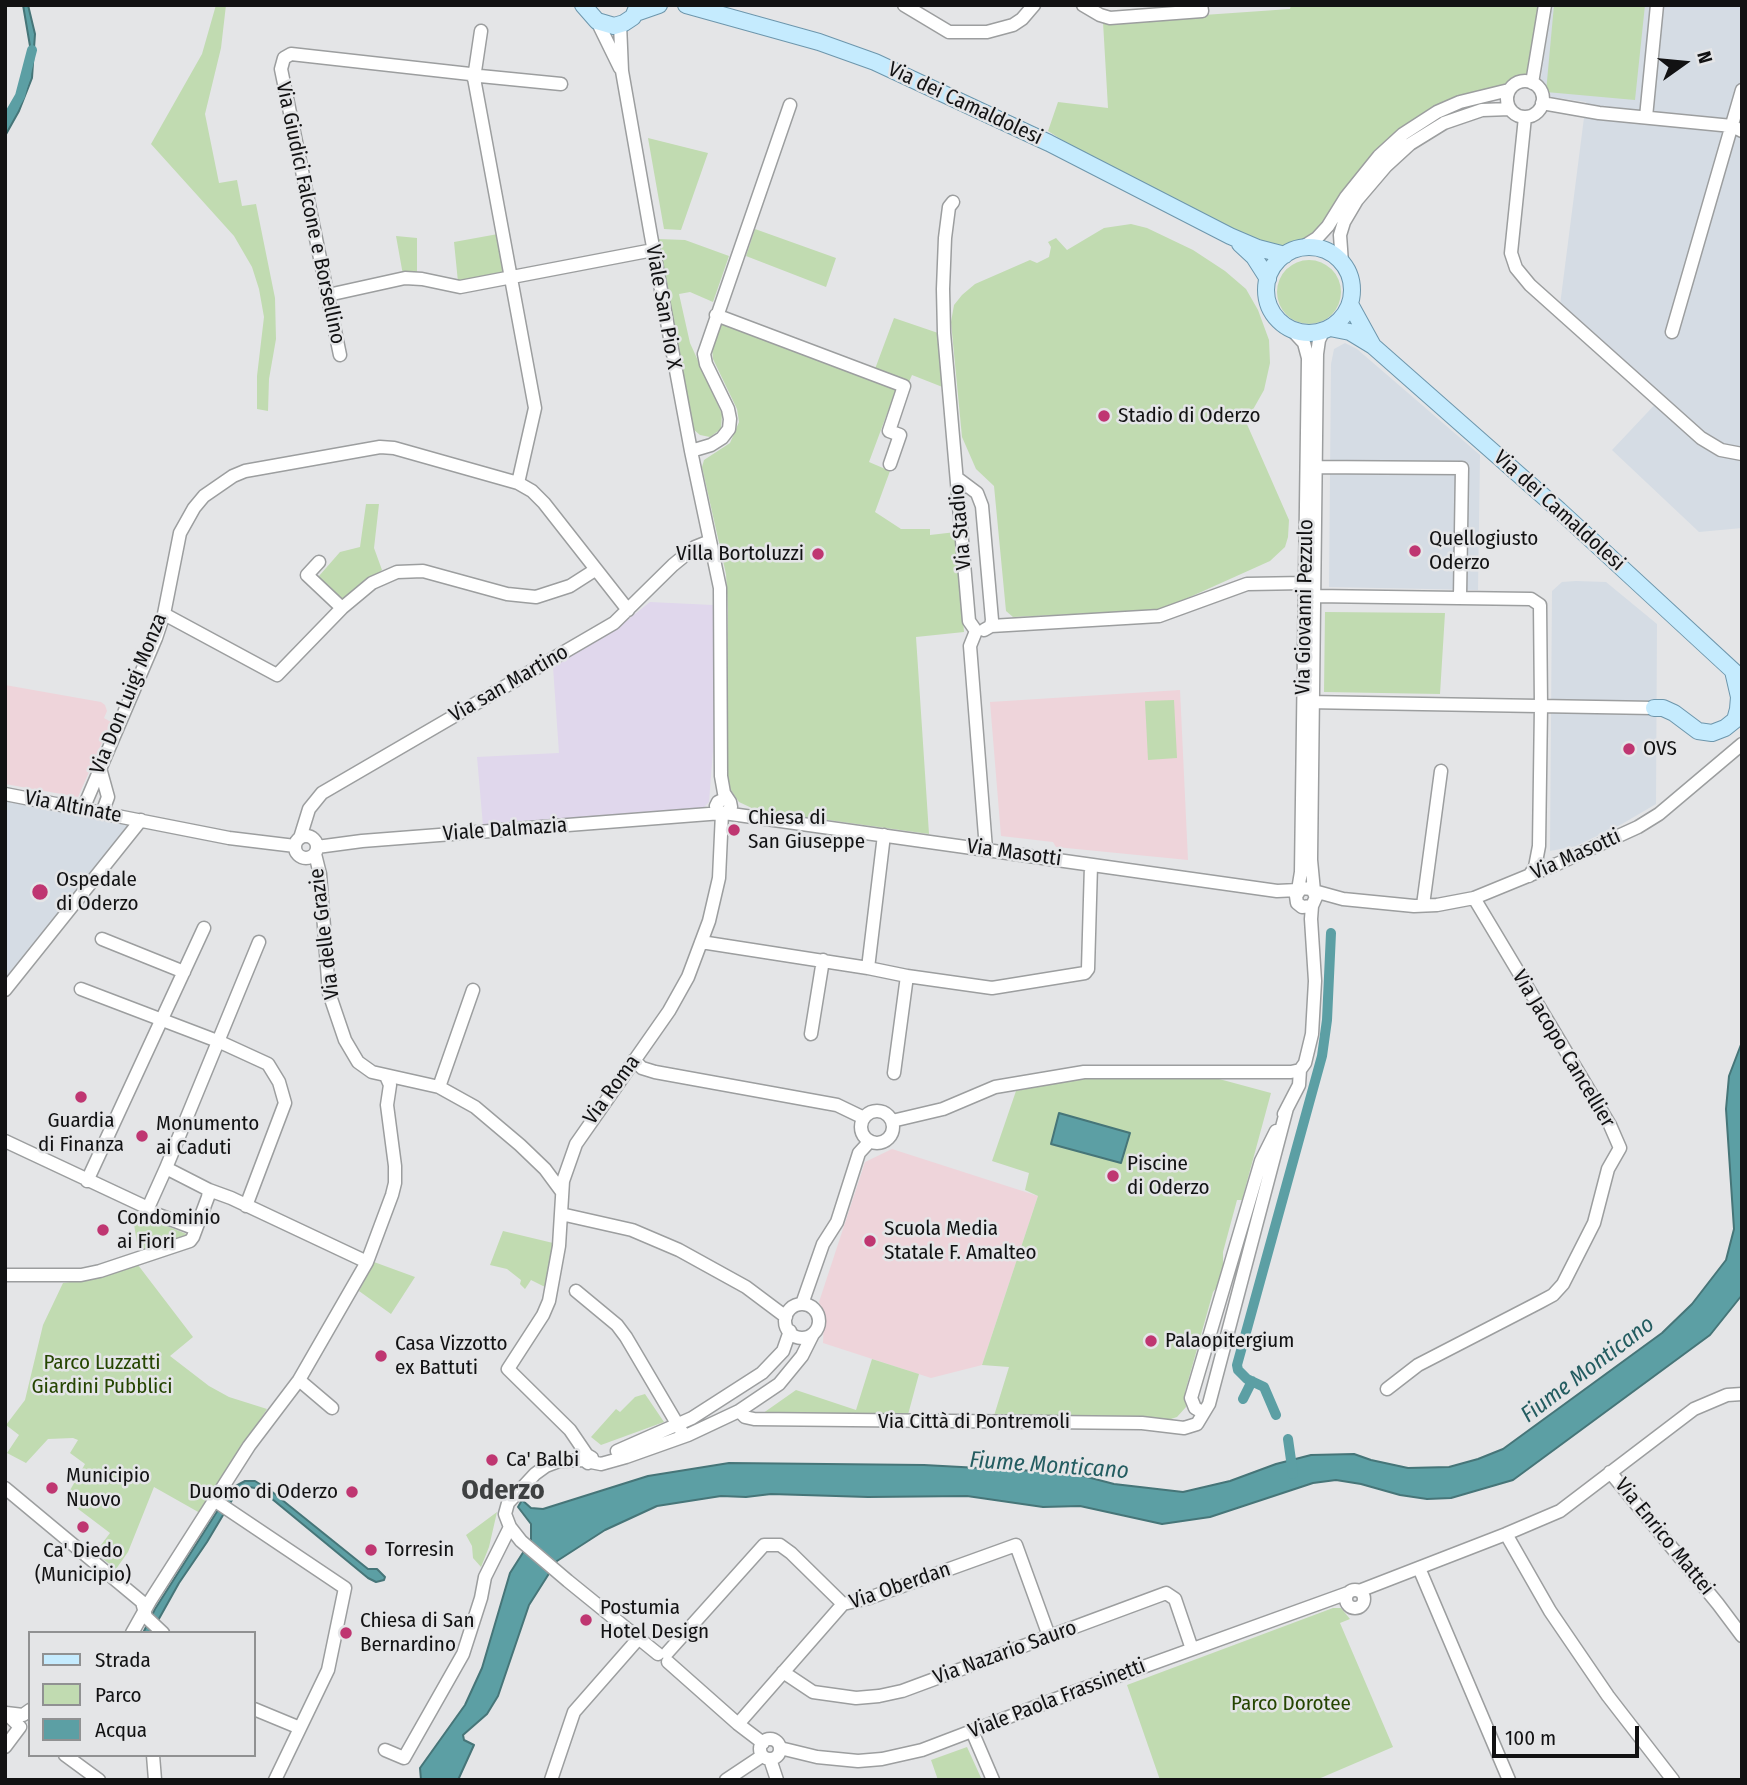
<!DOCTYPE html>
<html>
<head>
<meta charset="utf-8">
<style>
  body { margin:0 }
  #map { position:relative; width:1747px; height:1785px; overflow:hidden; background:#e4e5e7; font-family:"Fira Sans Condensed",sans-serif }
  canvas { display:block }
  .frame { position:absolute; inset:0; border:7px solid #121213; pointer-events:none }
  .legend { position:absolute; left:28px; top:1631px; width:228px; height:126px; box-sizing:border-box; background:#e4e5e7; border:2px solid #909192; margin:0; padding:9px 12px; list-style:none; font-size:21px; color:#121213 }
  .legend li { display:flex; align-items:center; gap:14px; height:35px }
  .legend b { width:35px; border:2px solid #909192 }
  .north { position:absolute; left:1649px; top:28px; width:70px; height:70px; -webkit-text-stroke:5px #e4e5e7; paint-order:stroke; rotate:75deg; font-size:19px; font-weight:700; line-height:28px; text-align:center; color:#121213 }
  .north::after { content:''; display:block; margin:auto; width:24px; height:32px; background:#121213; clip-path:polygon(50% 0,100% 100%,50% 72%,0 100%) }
  .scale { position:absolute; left:1492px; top:1726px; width:147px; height:32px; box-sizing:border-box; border:4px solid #121213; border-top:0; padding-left:9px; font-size:21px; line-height:24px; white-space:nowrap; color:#121213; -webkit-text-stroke:5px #e4e5e7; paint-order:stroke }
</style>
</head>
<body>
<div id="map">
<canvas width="1747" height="1785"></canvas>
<div class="frame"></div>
<ul class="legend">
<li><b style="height:9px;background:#c5ebfe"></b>Strada</li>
<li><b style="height:19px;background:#c1dbb1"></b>Parco</li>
<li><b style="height:19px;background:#5c9fa4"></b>Acqua</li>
</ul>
<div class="north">N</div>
<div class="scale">100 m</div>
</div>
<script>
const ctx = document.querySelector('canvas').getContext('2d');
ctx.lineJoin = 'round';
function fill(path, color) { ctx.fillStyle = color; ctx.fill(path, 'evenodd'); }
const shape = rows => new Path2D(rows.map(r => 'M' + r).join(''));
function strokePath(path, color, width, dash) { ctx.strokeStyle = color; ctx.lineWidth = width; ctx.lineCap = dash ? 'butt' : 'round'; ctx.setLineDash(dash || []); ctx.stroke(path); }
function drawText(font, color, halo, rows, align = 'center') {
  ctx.font = font + ' "Fira Sans Condensed",sans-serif'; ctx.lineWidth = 5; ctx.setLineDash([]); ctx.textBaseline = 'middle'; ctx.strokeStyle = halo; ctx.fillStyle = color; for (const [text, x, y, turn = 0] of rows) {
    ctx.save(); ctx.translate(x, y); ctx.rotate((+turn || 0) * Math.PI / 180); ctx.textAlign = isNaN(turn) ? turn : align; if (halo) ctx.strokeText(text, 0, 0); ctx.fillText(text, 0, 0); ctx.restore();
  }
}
fill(shape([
  [1552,5,1742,5,1742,528,1699,532,1612,450,1662,397,1560,305,1586,102,1552,97,1546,92,1542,84,1541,77],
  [1345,343,1357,349,1480,455,1478,590,1329,587,1331,364,1334,349],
  [1576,581,1606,582,1657,624,1656,804,1622,824,1576,846,1550,851,1552,591,1562,582],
  [5,801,130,823,5,980]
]), '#d5dce4');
fill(shape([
  [650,602,713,605,716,712,709,802,704,807,697,809,483,826,477,757,559,753,553,667,615,630]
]), '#e0d7ec');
fill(shape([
  [5,685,101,702,105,705,107,711,104,718,111,722,78,797,5,784],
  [1180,690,1188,860,1056,847,1053,842,1001,836,990,702],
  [892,1149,1038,1196,982,1365,931,1378,823,1343,824,1317,819,1302,865,1162]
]), '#eed4da');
fill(shape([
  [216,5,226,5,221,48,205,114,219,183,237,180,242,206,256,204,275,298,276,339,269,379,268,411,257,409,257,376,264,317,259,289,252,267,234,236,151,144,202,54],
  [1291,5,1545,5,1529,82,1521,82,1478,97,1403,134,1301,248,1285,255,1129,183,1048,131,1058,102,1108,108,1103,22,1290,9],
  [1554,5,1645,5,1635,100,1546,92],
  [648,138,708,153,681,230,664,229],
  [1131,224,1147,228,1193,250,1225,271,1246,289,1258,310,1269,340,1270,363,1264,390,1246,422,1289,520,1288,537,1285,547,1270,561,1161,610,1013,617,1006,611,994,486,976,469,962,437,951,322,954,305,962,295,975,284,1030,260,1037,263,1049,257,1051,247,1048,242,1056,238,1067,250,1104,228],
  [755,229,836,258,826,287,746,256],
  [498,234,504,275,458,282,454,242],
  [396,236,417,238,417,274,403,275],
  [658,239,685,240,729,256,713,302,690,292,679,294,690,343,722,414,721,429,710,437,700,435,693,429],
  '1277 292a32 32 0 1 1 64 0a32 32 0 1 1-64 0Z',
  [894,318,941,334,945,388,912,375,909,382,875,369],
  [720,323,897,387,869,462,890,471,875,512,901,529,930,529,930,535,956,532,964,632,916,637,929,834,756,810,739,802,729,787,726,775,728,610,726,574,702,467,704,460,730,443,739,422,737,409,713,359,712,349],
  [366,504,379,504,374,548,382,570,342,603,319,581,319,576,340,552,360,547],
  [1325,612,1445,613,1440,694,1324,692],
  [1174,700,1177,758,1148,760,1145,701],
  [1129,1073,1208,1076,1271,1093,1242,1200,1237,1200,1223,1252,1223,1266,1217,1287,1213,1292,1185,1392,1186,1407,1177,1417,1171,1419,993,1419,1009,1367,982,1365,1038,1196,1025,1190,1029,1173,992,1161,1016,1091,1084,1078],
  [132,1212,189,1235,190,1236,144,1251,138,1249],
  [503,1231,553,1243,545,1287,531,1280,525,1289,520,1284,521,1280,507,1269,490,1265],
  [374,1262,415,1277,391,1314,359,1291],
  [138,1265,193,1337,170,1356,209,1386,229,1397,267,1409,200,1513,154,1487,128,1552,116,1569,95,1553,110,1533,65,1499,85,1464,70,1453,78,1440,73,1438,48,1439,26,1463,7,1453,19,1435,6,1425,25,1400,43,1325,63,1283,82,1280],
  [872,1359,919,1374,906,1422,759,1416,796,1390,856,1410],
  [645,1394,664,1422,601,1445,591,1437,616,1409,620,1412,635,1397],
  [497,1512,489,1547,481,1567,473,1558,472,1546,466,1535],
  [1333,1608,1341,1608,1350,1619,1340,1623,1393,1747,1316,1780,1160,1780,1127,1685],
  [967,1747,982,1780,938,1780,931,1760]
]), '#c1dbb1');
const water = shape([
  [23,5,28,5,35,34,32,78,19,111,5,136,5,125,22,94,28,70,30,46,23,5],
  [1742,1042,1742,1295,1710,1335,1513,1480,1451,1498,1427,1499,1400,1495,1361,1484,1336,1480,1313,1483,1210,1517,1162,1524,1080,1506,1043,1507,967,1496,868,1497,771,1494,746,1497,721,1496,657,1506,605,1530,557,1561,529,1605,498,1696,487,1714,463,1735,464,1740,474,1745,458,1780,421,1780,420,1768,465,1705,482,1668,510,1573,531,1540,531,1524,518,1507,522,1500,531,1508,543,1509,648,1476,729,1463,924,1465,1072,1473,1114,1484,1183,1492,1230,1481,1276,1464,1311,1455,1354,1454,1371,1460,1408,1468,1449,1467,1478,1459,1503,1449,1662,1333,1692,1304,1726,1260,1734,1229,1726,1109,1729,1076,1742,1042],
  [1059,1113,1130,1133,1121,1163,1051,1144,1059,1113],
  [245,1481,255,1481,271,1491,368,1569,377,1569,385,1577,384,1580,376,1582,368,1578,260,1489,244,1486,238,1490,207,1542,179,1583,151,1633,143,1633,155,1609,232,1488,245,1481]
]);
fill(water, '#5c9fa4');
strokePath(water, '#467578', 2);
strokePath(shape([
  [5,122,20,96,32,50],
  [1243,1399,1252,1381],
  [1276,1415,1264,1387,1247,1379,1238,1370,1237,1365,1322,1056,1327,1020,1331,933],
  [1288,1439,1293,1474]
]), '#5c9fa4', 10);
const minor = shape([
  [904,5,949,32,987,32,1013,25,1022,19,1034,5],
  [1083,5,1100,15,1110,18,1202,11,1201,5],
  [597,21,620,68],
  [620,24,622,71,651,236,691,451,720,588,721,776,724,793,730,802,731,807,727,813,719,812,716,806,718,802,724,799,728,801],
  [481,31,474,78,535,408,518,483],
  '1507 99a18 18 0 1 1 36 0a18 18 0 1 1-36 0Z',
  [1532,83,1545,5],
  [1542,103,1599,113,1732,126,1742,131],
  [1525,117,1511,253,1516,268,1530,285,1701,438,1721,450,1742,454],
  [1646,117,1657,5],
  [953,202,949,207,945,238,943,289,944,333,969,621,976,631],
  [1301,248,1317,238,1328,226,1346,197,1379,156,1403,134,1437,112,1460,102,1509,90],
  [1342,263,1340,235,1344,222,1357,200,1386,166,1410,144,1444,123,1482,110,1510,109],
  [328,295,405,278,422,279,460,287,653,250],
  [716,315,904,386,889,431,900,435,890,464],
  [1324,330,1319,340,1317,354,1311,860,1314,891,1343,899,1414,906,1437,905,1474,898,1557,864,1638,827,1659,814,1742,744],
  [1672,332,1742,90],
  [340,355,281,69,284,58,291,54,470,74,474,78,480,76,561,84],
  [691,451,711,445,722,438,729,429,730,419,728,409,706,364,704,354,790,105],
  [1307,467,1462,468,1460,597],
  [957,478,977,493,982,506,992,620,991,626,984,630],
  [319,562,307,575,342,608],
  [1314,596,1531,599,1540,605,1541,706,1539,846,1535,867,1529,876],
  [164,614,277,675,342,608,372,583,397,572,423,571,507,594,536,597,570,586,595,570],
  [991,626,1159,616,1247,584,1305,583],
  [976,631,970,646,986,849],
  [1307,702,1654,708],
  [100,768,108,797,102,813],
  [5,794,229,838,295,846],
  [83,809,156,638,164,614,180,533,194,508,204,496,233,476,245,471,380,447,394,448,518,483,532,491,544,503,628,610],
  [724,813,1277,891,1298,890,1301,872,1308,358,1304,343,1291,329],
  [884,835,868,968,907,976,894,1073],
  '295 847a11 11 0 1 1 22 0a11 11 0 1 1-22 0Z',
  [300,838,309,809,322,793,614,623,673,565,695,547,710,541],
  [317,847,362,841,722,813,719,878,709,921,688,977,669,1011,576,1144,563,1181,559,1246,549,1301,543,1315,508,1369,570,1430,587,1455,592,1458,588,1463,584,1460,559,1461,546,1466,535,1474,508,1503,505,1514,510,1527,521,1541,568,1581,658,1654],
  [315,854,320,874,329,993,345,1040,358,1062,372,1072,439,1087,475,1107,520,1145,545,1169,562,1192],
  [1423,905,1441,771],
  [102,939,184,972],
  [701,942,868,968],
  [907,976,992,988,1085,973,1088,969,1091,865],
  [81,989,220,1042,268,1064,279,1082,285,1103,246,1206],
  [5,990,141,820],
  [811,1034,823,960],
  [634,1060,642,1068,655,1072,837,1105,864,1118],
  [439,1087,473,990],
  '861 1127a16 16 0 1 1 32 0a16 16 0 1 1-32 0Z',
  [1284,1114,1299,1085,1300,1070,1305,1063,1312,1034,1315,981,1311,919,1312,906,1316,897,1312,889,1301,888,1296,896,1297,903,1302,907,1312,906],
  [892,1121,943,1109,995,1087,1084,1072,1291,1072,1300,1070],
  [5,1141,148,1208],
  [166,1168,259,942],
  [87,1181,204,928],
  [209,1190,231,1198,367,1262],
  [561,1214,632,1230,679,1250,746,1287,786,1317],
  [5,1275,81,1275,100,1271,190,1241,193,1237,208,1197,209,1190,166,1168,148,1208,151,1212,196,1229],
  [576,1291,617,1325,626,1337,682,1432],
  [802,1304,823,1244,837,1222,859,1153,870,1141],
  '785 1321a17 17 0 1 1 34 0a17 17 0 1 1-34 0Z',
  [299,1380,332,1408],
  [1387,1389,1418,1365,1540,1302,1553,1295,1563,1284,1594,1223,1608,1169,1620,1148,1610,1125,1474,898],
  [739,1411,745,1417,754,1419,1142,1423,1184,1428,1197,1424,1209,1404,1287,1108],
  [1202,1412,1195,1408,1191,1398,1261,1161,1276,1131],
  [617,1451,692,1418,762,1373,783,1351,790,1331],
  [591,1462,601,1464,626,1457,688,1435,739,1411,779,1384,802,1356,813,1334],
  [1610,1472,1718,1604,1742,1636],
  [5,1488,142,1602,146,1617,163,1633],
  [214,1500,345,1588,328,1670,275,1780],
  [1506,1534,1550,1611,1608,1696,1673,1780],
  [1419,1568,1509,1780],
  '1346 1599a9 9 0 1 1 18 0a9 9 0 1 1-18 0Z',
  [1359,1591,1506,1534,1560,1511,1694,1409,1727,1395,1742,1394],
  [132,1633,150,1601,249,1446,299,1380,367,1262,392,1195,395,1183,395,1166,387,1105,390,1085,386,1076],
  [667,1653,764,1545,780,1545,791,1553,843,1604],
  [668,1662,738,1724,763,1743],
  [783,1672,813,1692,856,1698,879,1696,902,1691,1166,1593,1175,1599,1192,1649],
  [254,1709,300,1728],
  [738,1724,843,1604,869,1598,1016,1545,1049,1636],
  [972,1731,993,1780],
  '760 1749a10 10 0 1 1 20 0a10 10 0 1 1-20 0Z',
  [5,1747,20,1727,6,1713,23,1715,30,1710],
  [780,1748,817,1757,858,1761,882,1759,922,1750,1082,1689,1348,1593],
  [385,1750,404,1758,463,1654,481,1598,485,1577,510,1527],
  [65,1755,99,1780],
  [153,1755,155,1780],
  [770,1759,777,1780],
  [551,1780,574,1712,638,1639],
  [726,1780,762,1756]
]);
const major = shape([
  [583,5,597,21,614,26,624,23,633,17,638,5],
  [686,5,819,42,875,62,1049,143,1230,236,1258,248,1285,255],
  [636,13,659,5],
  [1240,244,1254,257,1268,279],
  '1266 290a43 43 0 1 1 86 0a43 43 0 1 1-86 0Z',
  [1350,304,1372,344],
  [1330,328,1350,332,1373,346,1559,510,1742,679],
  [1654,708,1663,708,1674,713,1698,731,1712,733,1725,728,1735,720,1738,709,1739,697,1733,671]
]);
strokePath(minor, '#9c9e9f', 15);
strokePath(major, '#6d96ac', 18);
strokePath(minor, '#fff', 12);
strokePath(major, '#c5ebfe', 16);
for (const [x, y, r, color] of [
  [1104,416,7,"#bf3671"],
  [1415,551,7,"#bf3671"],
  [818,554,7,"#bf3671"],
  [1629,749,7,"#bf3671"],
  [734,830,7,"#bf3671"],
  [40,892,9,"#bf3671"],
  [81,1097,7,"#bf3671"],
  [142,1136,7,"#bf3671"],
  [1113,1176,7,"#bf3671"],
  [103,1230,7,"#bf3671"],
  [870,1241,7,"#bf3671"],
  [1151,1341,7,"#bf3671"],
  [381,1356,7,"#bf3671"],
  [492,1460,7,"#bf3671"],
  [52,1488,7,"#bf3671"],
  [352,1492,7,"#bf3671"],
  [83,1527,7,"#bf3671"],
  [371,1550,7,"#bf3671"],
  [586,1620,7,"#bf3671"],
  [346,1633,7,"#bf3671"]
]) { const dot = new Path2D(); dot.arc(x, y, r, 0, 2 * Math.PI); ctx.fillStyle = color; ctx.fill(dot); strokePath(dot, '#e4e5e7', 2.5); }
drawText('21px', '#121213', '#e4e5e7', [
  ["Via dei Camaldolesi",965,104,25],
  ["Via Giudici Falcone e Borsellino",310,213,78],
  ["Viale San Pio X",663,307,80],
  ["Via dei Camaldolesi",1559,511,42],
  ["Via Stadio",961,527,-95],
  ["Via Giovanni Pezzulo",1305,607,-89],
  ["Via san Martino",509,684,-30],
  ["Via Don Luigi Monza",129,694,-68],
  ["Via Altinate",73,807,11],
  ["Viale Dalmazia",505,830,-4],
  ["Via Masotti",1014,853,8],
  ["Via Masotti",1576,855,-24],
  ["Via delle Grazie",325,934,-97],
  ["Via Jacopo Cancellier",1563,1049,59],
  ["Via Roma",612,1090,-54],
  ["Via Città di Pontremoli",974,1422],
  ["Via Enrico Mattei",1664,1537,51],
  ["Via Oberdan",900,1586,-19],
  ["Via Nazario Sauro",1005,1653,-20],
  ["Viale Paola Frassinetti",1057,1699,-21]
]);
drawText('21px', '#121213', '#e4e5e7', [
  ["Stadio di Oderzo",1118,416],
  ["Quellogiusto",1429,539],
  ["Oderzo",1429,563],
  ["Villa Bortoluzzi",804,554,"right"],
  ["OVS",1643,749],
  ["Chiesa di",748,818],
  ["San Giuseppe",748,842],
  ["Ospedale",56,880],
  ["di Oderzo",56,904],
  ["Guardia",81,1121,"center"],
  ["di Finanza",81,1145,"center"],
  ["Monumento",156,1124],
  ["ai Caduti",156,1148],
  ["Piscine",1127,1164],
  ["di Oderzo",1127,1188],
  ["Condominio",117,1218],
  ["ai Fiori",117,1242],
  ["Scuola Media",884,1229],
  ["Statale F. Amalteo",884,1253],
  ["Palaopitergium",1165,1341],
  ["Casa Vizzotto",395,1344],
  ["ex Battuti",395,1368],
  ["Ca' Balbi",506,1460],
  ["Municipio",66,1476],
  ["Nuovo",66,1500],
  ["Duomo di Oderzo",338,1492,"right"],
  ["Torresin",385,1550],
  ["Ca' Diedo",83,1551,"center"],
  ["(Municipio)",83,1575,"center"],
  ["Postumia",600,1608],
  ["Hotel Design",600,1632],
  ["Chiesa di San",360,1621],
  ["Bernardino",360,1645]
], 'left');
drawText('21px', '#254501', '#e4e5e7', [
  ["Parco Luzzatti",102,1363],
  ["Giardini Pubblici",102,1387],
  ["Parco Dorotee",1291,1704]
]);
drawText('italic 23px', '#235c60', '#e4e5e7', [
  ["Fiume Monticano",1588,1370,-37],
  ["Fiume Monticano",1049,1466,4]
]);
drawText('bold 28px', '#3e4041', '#e4e5e7', [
  ["Oderzo",503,1491]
]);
</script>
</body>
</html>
